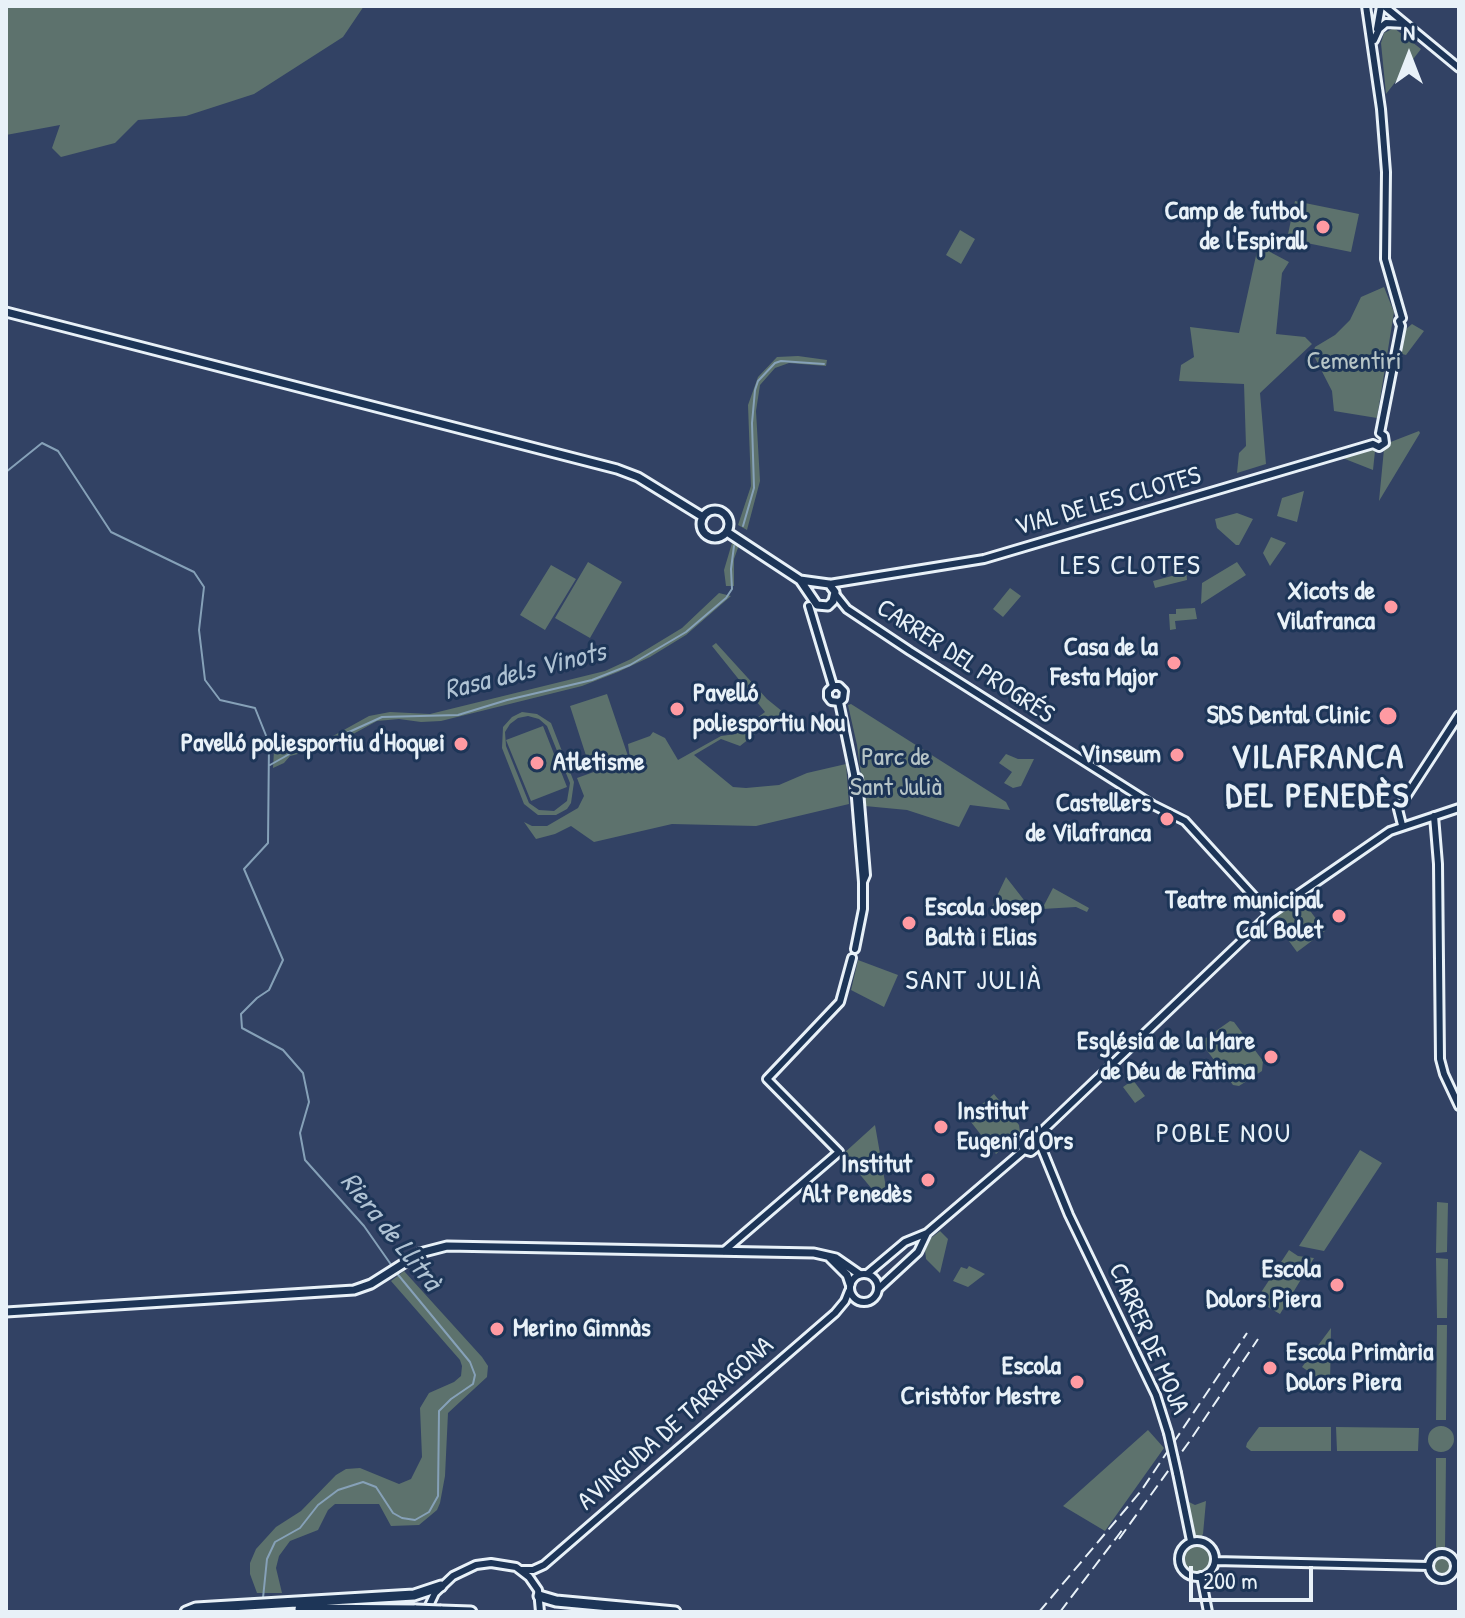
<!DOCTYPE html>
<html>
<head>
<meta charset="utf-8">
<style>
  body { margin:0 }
  #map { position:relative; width:1465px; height:1618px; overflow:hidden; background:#324264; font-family:"Patrick Hand",sans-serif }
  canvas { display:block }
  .frame { position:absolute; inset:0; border:8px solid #e8f1f8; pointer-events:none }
  .north { position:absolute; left:1369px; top:16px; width:80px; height:80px; -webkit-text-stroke:6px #1d3557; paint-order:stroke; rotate:0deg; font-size:22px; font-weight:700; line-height:32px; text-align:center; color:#e8f1f8 }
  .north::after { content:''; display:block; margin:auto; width:28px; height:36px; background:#e8f1f8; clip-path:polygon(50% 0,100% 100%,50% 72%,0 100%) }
  .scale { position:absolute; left:1189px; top:1566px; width:124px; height:36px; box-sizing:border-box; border:4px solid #e8f1f8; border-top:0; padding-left:10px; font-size:24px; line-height:28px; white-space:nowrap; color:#e8f1f8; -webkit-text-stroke:6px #1d3557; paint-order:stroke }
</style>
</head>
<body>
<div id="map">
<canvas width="1465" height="1618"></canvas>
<div class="frame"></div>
<div class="north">N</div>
<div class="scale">200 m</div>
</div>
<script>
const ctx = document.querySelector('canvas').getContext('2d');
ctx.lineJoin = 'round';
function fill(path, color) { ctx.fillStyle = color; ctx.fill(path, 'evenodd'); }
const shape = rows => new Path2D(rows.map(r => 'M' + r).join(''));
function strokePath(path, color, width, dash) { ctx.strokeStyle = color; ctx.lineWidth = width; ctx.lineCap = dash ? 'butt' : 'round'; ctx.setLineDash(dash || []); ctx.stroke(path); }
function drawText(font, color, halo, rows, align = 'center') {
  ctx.font = font + ' "Patrick Hand",sans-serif'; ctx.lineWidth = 6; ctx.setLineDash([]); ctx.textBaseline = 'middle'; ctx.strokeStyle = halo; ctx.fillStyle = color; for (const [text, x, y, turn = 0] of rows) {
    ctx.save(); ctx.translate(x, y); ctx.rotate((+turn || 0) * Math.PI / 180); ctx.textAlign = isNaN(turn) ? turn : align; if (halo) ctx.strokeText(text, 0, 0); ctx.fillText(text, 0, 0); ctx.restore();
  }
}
fill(shape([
  [6,6,364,6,343,37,254,94,186,116,138,120,115,143,61,157,52,148,60,125,6,135],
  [1394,28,1421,49,1386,94,1381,43,1384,33],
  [1295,201,1359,214,1351,252,1287,239],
  [960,230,975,239,961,264,946,255],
  [1261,233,1272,253,1289,262,1282,273,1276,334,1305,337,1312,344,1260,393,1266,464,1237,473,1239,453,1246,446,1244,384,1179,381,1181,365,1194,357,1190,327,1239,333],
  [1384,287,1394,312,1377,418,1334,411,1332,391,1313,354,1315,347,1335,335,1350,320,1361,297],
  [1412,324,1424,331,1406,355,1398,353,1400,334],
  [798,356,827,360,826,366,789,363,775,368,760,385,756,411,760,481,747,530,738,525,751,486,748,405,758,377,777,357],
  [1419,431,1420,433,1379,501,1384,449,1388,443],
  [1370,449,1375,451,1373,470,1340,457],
  [1304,491,1297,522,1277,516,1282,498],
  [1237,513,1253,519,1239,545,1236,545,1217,528,1215,519],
  [1271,537,1286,543,1270,566,1263,553],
  [732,543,739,545,734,559,734,586,726,586,724,570],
  [588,562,622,582,590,638,555,618],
  [1237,562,1246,575,1201,604,1202,583],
  [551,565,576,579,545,630,520,615],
  [1186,569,1187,580,1155,588,1153,581,1179,574,1179,571],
  [1010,588,1021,596,1003,617,993,609],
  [719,593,731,596,686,635,650,657,618,672,582,686,441,721,421,722,399,719,377,721,333,745,290,756,284,763,273,768,274,750,309,744,333,736,369,716,390,712,430,714,605,671,631,659,682,628],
  [1195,608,1197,619,1175,621,1176,629,1170,630,1169,614,1176,614,1176,609],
  [716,643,767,699,783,712,740,746,721,739,694,755,733,787,746,788,779,785,807,773,846,764,849,804,756,826,672,824,594,842,571,826,555,834,536,839,524,822,532,826,547,826,578,808,584,796,577,778,630,759,628,744,650,736,653,732,665,738,678,760,721,736,736,734,765,712,712,646],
  [607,694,628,756,590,768,570,706],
  [851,704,1006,802,1010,810,970,805,959,827,907,810,865,806,857,745,848,705],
  [522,712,537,714,551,723,574,782,571,803,567,809,556,815,538,815,524,804,502,748,503,727,512,717],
  [528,716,539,719,547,726,570,783,567,801,554,811,539,810,529,803,506,746,505,732,510,724,518,718],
  [543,726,567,787,531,801,506,740],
  [1006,754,1018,759,1034,759,1021,786,1013,788,1004,783,1012,772,999,763],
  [1006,877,1024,900,1021,908,1022,911,989,913],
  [1053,888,1089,908,1087,912,1076,907,1042,909],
  [1300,897,1325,931,1297,952,1272,918],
  [858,960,898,975,884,1007,851,990],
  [1230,1021,1234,1022,1263,1061,1262,1071,1239,1086,1233,1085,1202,1044,1203,1040],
  [1133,1080,1145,1096,1135,1103,1123,1087],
  [994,1094,1019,1125,1020,1132,996,1154,967,1117],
  [875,1125,888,1199,881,1200,843,1154],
  [1360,1150,1382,1163,1324,1251,1299,1246],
  [1437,1202,1448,1203,1447,1252,1436,1253],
  [940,1231,948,1239,940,1273,926,1259,925,1250,931,1238],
  [1289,1250,1298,1256,1314,1258,1280,1314,1256,1300],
  [1436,1258,1448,1259,1447,1318,1437,1318],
  [969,1266,985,1274,968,1287,953,1281,961,1267,967,1269],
  [404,1271,482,1357,488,1366,487,1377,448,1413,445,1476,440,1503,437,1510,419,1525,391,1526,379,1504,335,1504,328,1510,318,1530,290,1541,279,1556,276,1568,282,1593,257,1593,250,1574,250,1563,256,1549,276,1527,301,1511,336,1475,346,1469,360,1468,399,1484,411,1479,422,1457,420,1408,429,1393,454,1382,461,1376,462,1366,460,1360,391,1281],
  [1437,1325,1447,1325,1446,1420,1436,1420],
  [1331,1328,1330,1386,1302,1367],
  '1428 1439a13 13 0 1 1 26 0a13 13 0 1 1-26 0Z',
  [1259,1427,1331,1427,1331,1451,1251,1451,1246,1447,1247,1443],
  [1336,1427,1419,1428,1418,1451,1337,1451],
  [1148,1430,1164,1448,1105,1531,1063,1506],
  [1436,1458,1446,1458,1445,1550,1436,1549],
  [1187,1501,1195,1505,1206,1501,1203,1534,1200,1538,1194,1534],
  '1182 1559a15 15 0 1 1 30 0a15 15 0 1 1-30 0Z',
  '1432 1566a9 9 0 1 1 18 0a9 9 0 1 1-18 0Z'
]), '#5d726d');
strokePath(shape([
  [6,472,42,443,58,451,111,532,194,572,204,587,199,630,205,680,220,700,255,708,269,743,268,843,244,869,283,960,269,990,257,998,241,1014,242,1028,283,1050,303,1073,309,1102,300,1133,305,1160,364,1226,392,1266],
  [743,526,754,488,752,423,755,390,758,381,775,363,781,361,824,364],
  [270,765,293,752,327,742,382,717,458,715,507,700,592,680,630,665,686,632,726,598,732,589,731,569,734,546],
  [263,1598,267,1559,275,1542,300,1528,318,1505,338,1490,363,1482,376,1487,393,1513,402,1518,415,1520,429,1512,438,1496,439,1411,451,1399,473,1384,475,1375,470,1362,395,1271]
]), '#86a1b8', 2);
const tertiary = shape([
  [1366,6,1381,109,1386,172,1385,259,1402,318],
  [1384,6,1459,68],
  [1377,29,1381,6],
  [1374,40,1379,29,1386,23,1405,24],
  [1380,433,1401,326,1399,321,1402,318],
  [1373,444,1379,447,1385,443,1384,436,1380,433],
  [829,584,984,559,1373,444],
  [835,594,847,609,910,651,1153,805,1185,821,1270,914],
  [809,606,833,686],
  [833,686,828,691,828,697,831,701,839,702],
  [833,686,839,686,844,691,843,699,839,702],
  [839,702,854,774,863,882,863,909,855,949],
  [858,778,866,875,863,882],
  [1434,816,1438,864,1440,1059,1444,1074,1459,1106],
  [1402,825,1398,809,1459,715],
  [1036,1137,1270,914,1390,831,1459,808],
  [1038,1142,1037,1147,1031,1152,1024,1150,1021,1144,1026,1135,1033,1135,1038,1139,1069,1215,1156,1395,1168,1433],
  [724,1251,839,1152,767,1079,840,1002,852,958],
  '850 1288a14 14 0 1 1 28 0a14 14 0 1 1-28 0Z',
  [867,1274,905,1242,927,1233,1024,1150],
  [878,1289,918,1252,927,1233],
  [1177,1473,1191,1541],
  '1179 1559a18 18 0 1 1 36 0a18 18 0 1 1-36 0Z',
  '1429 1566a13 13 0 1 1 26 0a13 13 0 1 1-26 0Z',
  [1215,1561,1429,1566],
  [520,1570,533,1570,544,1565,835,1313,845,1301,849,1291],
  [1201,1576,1208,1612],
  [426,1612,435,1593,453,1576,476,1565,491,1563,516,1567,529,1577,538,1590,540,1612]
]);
const secondary = shape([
  [6,312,617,469,638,477,703,517],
  '701 524a14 14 0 1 1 28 0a14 14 0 1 1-28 0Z',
  [727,532,800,580,829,584,835,592,833,601,828,606,817,605,800,580],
  [830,1258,847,1275,850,1284],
  [6,1312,354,1290,371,1284,420,1253,447,1246,814,1253,836,1258,859,1274]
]);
const trunk = shape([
  [539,1596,556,1601,675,1612],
  [300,1609,416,1610],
  [441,1611,471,1612],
  [186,1612,196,1608,414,1595,441,1586]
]);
strokePath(tertiary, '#e8f1f8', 12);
strokePath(secondary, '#e8f1f8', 13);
strokePath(trunk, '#e8f1f8', 15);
strokePath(tertiary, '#1d3557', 6);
strokePath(secondary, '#1d3557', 7);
strokePath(trunk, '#1d3557', 9);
strokePath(shape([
  [1119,1539,1189,1442,1258,1339],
  [1039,1612,1141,1491,1247,1333],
  [1060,1612,1123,1529]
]), '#e8f1f8', 2, [12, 6]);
const tertiaryBridge = shape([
  [1168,1433,1177,1473]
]);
const trunkBridge = shape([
  [416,1610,441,1611]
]);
strokePath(tertiaryBridge, '#e8f1f8', 12, []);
strokePath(trunkBridge, '#e8f1f8', 15, []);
strokePath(tertiaryBridge, '#1d3557', 6);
strokePath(trunkBridge, '#1d3557', 9);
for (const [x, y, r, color] of [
  [1323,227,8,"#ff9aa2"],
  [1391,607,8,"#ff9aa2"],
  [1174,663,8,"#ff9aa2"],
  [677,709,8,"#ff9aa2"],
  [1388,716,10,"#ff9aa2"],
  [461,744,8,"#ff9aa2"],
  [1177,755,8,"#ff9aa2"],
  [537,763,8,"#ff9aa2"],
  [1167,819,8,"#ff9aa2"],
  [1339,916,8,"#ff9aa2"],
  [909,923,8,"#ff9aa2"],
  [1271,1057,8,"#ff9aa2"],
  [941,1127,8,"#ff9aa2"],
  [928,1180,8,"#ff9aa2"],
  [1337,1285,8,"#ff9aa2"],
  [497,1329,8,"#ff9aa2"],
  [1270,1368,8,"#ff9aa2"],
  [1077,1382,8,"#ff9aa2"]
]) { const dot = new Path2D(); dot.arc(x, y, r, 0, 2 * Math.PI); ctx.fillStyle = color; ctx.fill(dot); strokePath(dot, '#1d3557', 3); }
drawText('bold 26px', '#e8f1f8', '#1d3557', [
  ["Camp de futbol",1307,212],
  ["de l'Espirall",1307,242],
  ["Xicots de",1375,592],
  ["Vilafranca",1375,622],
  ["Casa de la",1158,648],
  ["Festa Major",1158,678],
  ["Pavelló",693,694,"left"],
  ["poliesportiu Nou",693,724,"left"],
  ["SDS Dental Clinic",1370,716],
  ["Pavelló poliesportiu d'Hoquei",445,744],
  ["Vinseum",1161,755],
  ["Atletisme",553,763,"left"],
  ["Castellers",1151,804],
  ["de Vilafranca",1151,834],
  ["Teatre municipal",1323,901],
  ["Cal Bolet",1323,931],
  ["Escola Josep",925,908,"left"],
  ["Baltà i Elias",925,938,"left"],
  ["Església de la Mare",1255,1042],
  ["de Déu de Fàtima",1255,1072],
  ["Institut",957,1112,"left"],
  ["Eugeni d'Ors",957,1142,"left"],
  ["Institut",912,1165],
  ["Alt Penedès",912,1195],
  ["Escola",1321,1270],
  ["Dolors Piera",1321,1300],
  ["Merino Gimnàs",513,1329,"left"],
  ["Escola Primària",1286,1353,"left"],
  ["Dolors Piera",1286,1383,"left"],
  ["Escola",1061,1367],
  ["Cristòfor Mestre",1061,1397]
], 'right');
drawText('26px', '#b7c5c7', '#1d3557', [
  ["Cementiri",1354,362],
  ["Parc de",896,758],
  ["Sant Julià",896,788]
]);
drawText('26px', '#e8f1f8', '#1d3557', [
  ["VIAL DE LES CLOTES",1108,502,-16],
  ["CARRER DEL PROGRÉS",965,662,33],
  ["CARRER DE MOJA",1148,1339,66],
  ["AVINGUDA DE TARRAGONA",676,1424,-41]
]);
ctx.letterSpacing = '2px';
drawText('28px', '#e8f1f8', '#1d3557', [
  ["LES CLOTES",1131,567],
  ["SANT JULIÀ",974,982],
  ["POBLE NOU",1224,1135]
]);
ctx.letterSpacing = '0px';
drawText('italic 28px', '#afc2d3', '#1d3557', [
  ["Rasa dels Vinots",525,672,-14],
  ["Riera de Llitrà",390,1232,51]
]);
ctx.letterSpacing = '2px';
drawText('bold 34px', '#e8f1f8', '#1d3557', [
  ["VILAFRANCA",1318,759],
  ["DEL PENEDÈS",1318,798]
]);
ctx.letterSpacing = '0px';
</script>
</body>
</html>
